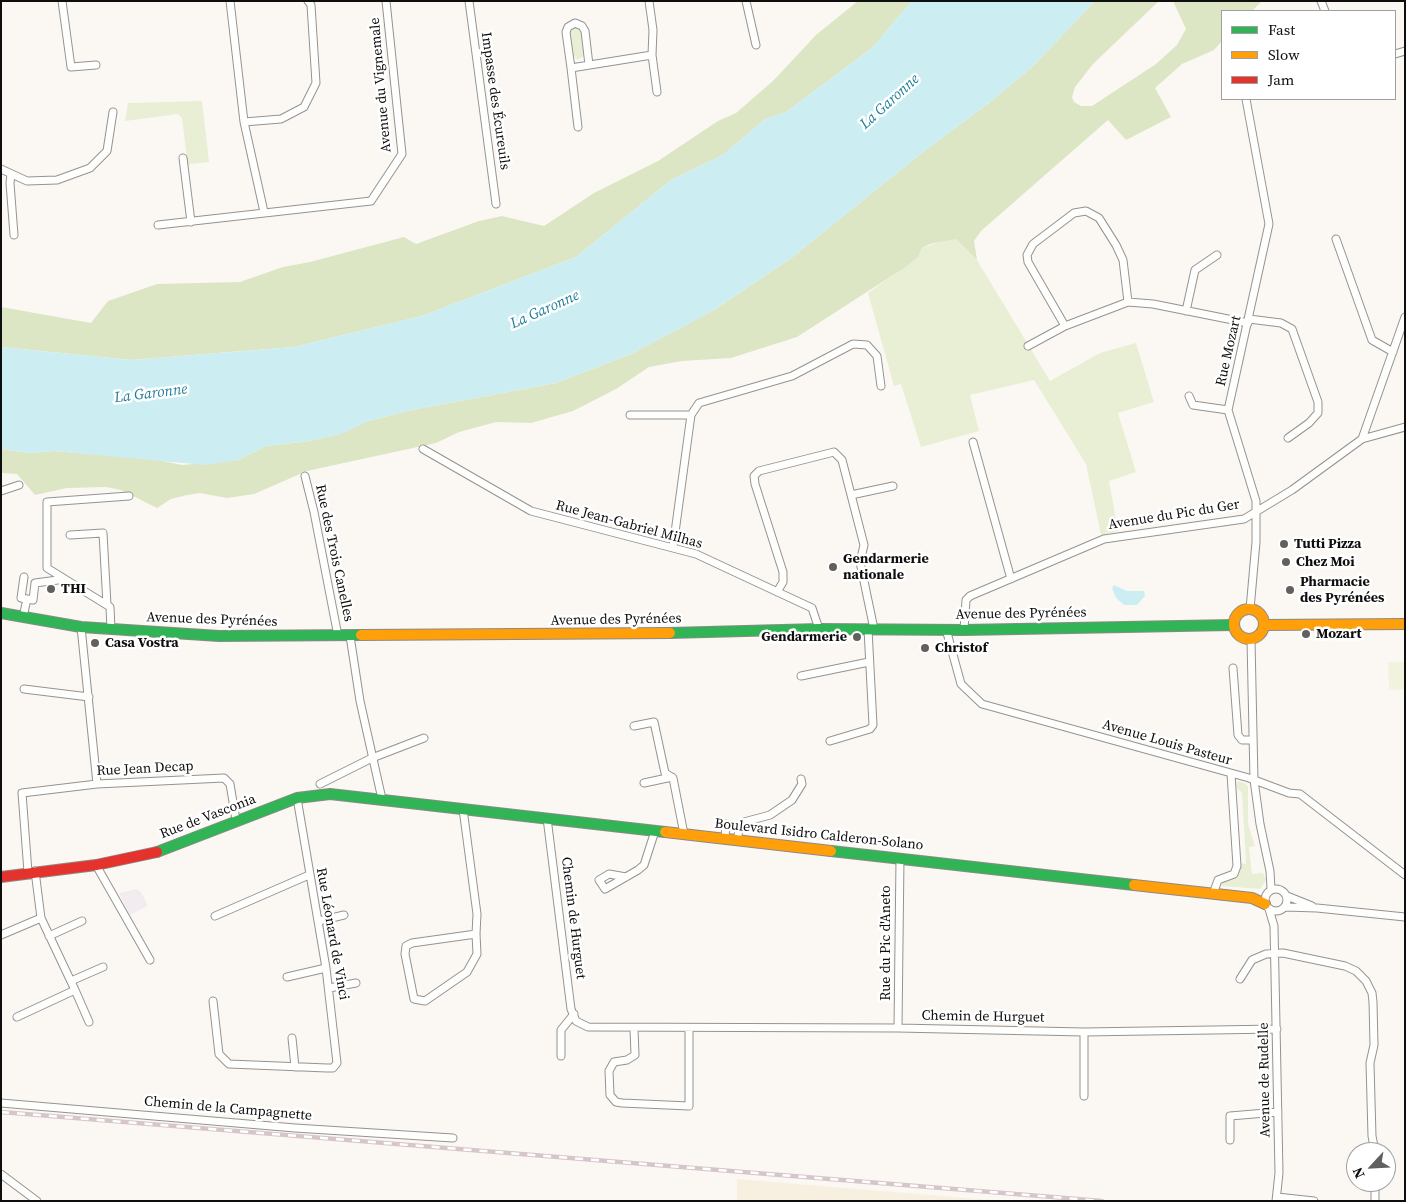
<!DOCTYPE html>
<html>
<head>
<meta charset="utf-8">
<style>
  body { margin:0 }
  #map { position:relative; width:1406px; height:1202px; overflow:hidden; background:#fbf8f4; font-family:"Source Serif 4",serif }
  canvas { display:block }
  .frame { position:absolute; inset:0; border:2px solid #0e0e0e; pointer-events:none }
  .legend { position:absolute; left:1221px; top:10px; width:175px; height:90px; box-sizing:border-box; background:#fff; border:1px solid #9f9f9f; margin:0; padding:6px 9px; list-style:none; font-size:15px; color:#0e0e0e }
  .legend li { display:flex; align-items:center; gap:10px; height:25px }
  .legend b { width:25px; border:1px solid #9f9f9f }
  .north { position:absolute; left:1346px; top:1142px; width:50px; height:50px; box-sizing:border-box; background:#fff; border:1px solid #9f9f9f; border-radius:50%; rotate:245deg; font-size:14px; font-weight:700; line-height:20px; text-align:center; color:#0e0e0e }
  .north::after { content:''; display:block; margin:auto; width:18px; height:22px; background:#61605e; clip-path:polygon(50% 0,100% 100%,50% 72%,0 100%) }
</style>
</head>
<body>
<div id="map">
<canvas width="1406" height="1202"></canvas>
<div class="frame"></div>
<ul class="legend">
<li><b style="height:6px;background:#30b455"></b>Fast</li>
<li><b style="height:6px;background:#ff9f0a"></b>Slow</li>
<li><b style="height:6px;background:#e5322d"></b>Jam</li>
</ul>
<div class="north">N</div>
</div>
<script>
const ctx = document.querySelector('canvas').getContext('2d');
ctx.lineJoin = 'round';
function fill(path, color) { ctx.fillStyle = color; ctx.fill(path, 'evenodd'); }
const shape = rows => new Path2D(rows.map(r => 'M' + r).join(''));
function strokePath(path, color, width, dash) { ctx.strokeStyle = color; ctx.lineWidth = width; ctx.lineCap = dash ? 'butt' : 'round'; ctx.setLineDash(dash || []); ctx.stroke(path); }
function drawText(font, color, halo, rows, align = 'center') {
  ctx.font = font + ' "Source Serif 4",serif'; ctx.lineWidth = 5; ctx.setLineDash([]); ctx.textBaseline = 'middle'; ctx.strokeStyle = halo; ctx.fillStyle = color; for (const [text, x, y, turn = 0] of rows) {
    ctx.save(); ctx.translate(x, y); ctx.rotate((+turn || 0) * Math.PI / 180); ctx.textAlign = isNaN(turn) ? turn : align; if (halo) ctx.strokeText(text, 0, 0); ctx.fillText(text, 0, 0); ctx.restore();
  }
}
fill(shape([
  [137,889,141,892,148,906,130,915,119,893]
]), '#f2ecf0');
fill(shape([
  [737,1179,1004,1201,737,1201]
]), '#f7f0e1');
fill(shape([
  [576,27,582,33,585,55,578,60,572,54,569,33],
  [202,101,209,162,190,164,188,168,182,118,178,114,125,121,128,103],
  [949,239,956,239,977,260,1050,381,1100,353,1136,343,1154,402,1118,413,1136,472,1109,481,1118,531,1101,535,1086,464,1034,380,970,395,979,431,921,447,901,384,894,386,868,293,918,257,922,248],
  [1238,781,1246,784,1248,787,1248,824,1255,846,1249,847,1252,874,1263,873,1266,880,1260,889,1221,886,1223,882,1237,875,1239,863,1246,864,1242,793,1235,786]
]), '#e9efd5');
fill(shape([
  [858,1,912,1,872,48,786,112,764,120,723,155,671,180,576,257,422,316,294,347,131,360,1,347,1,307,91,323,108,301,157,284,240,282,283,267,310,262,404,237,416,244,479,221,502,216,544,226,594,193,658,161,718,121,736,113,774,80,816,35],
  [1095,1,1159,1,1093,64,1075,87,1072,97,1074,102,1081,106,1092,106,1156,64,1177,45,1186,29,1173,1,1262,1,1252,11,1222,11,1222,41,1214,50,1182,64,1155,88,1171,117,1126,140,1108,120,981,231,974,241,977,260,956,239,930,244,922,248,918,257,904,268,797,337,731,358,682,361,649,367,616,389,573,411,531,423,496,422,459,432,436,443,307,471,254,494,227,498,200,493,187,495,171,499,157,508,121,490,106,487,67,488,35,495,17,474,1,473,1,449,30,453,54,451,103,455,154,459,182,465,238,460,266,446,309,441,340,434,368,421,411,410,556,383,631,354,714,310,790,259,923,152,989,103,1033,66]
]), '#dce6c4');
fill(shape([
  [1388,662,1405,662,1405,689,1389,690]
]), '#f2f3df');
fill(shape([
  [912,1,1095,1,1033,66,989,103,923,152,790,259,714,310,631,354,556,383,411,410,368,421,341,434,309,441,266,446,238,460,205,465,54,451,30,453,1,449,1,347,131,360,294,347,422,316,576,257,671,180,723,155,764,120,786,112,872,48],
  [1114,585,1127,591,1144,591,1145,596,1137,605,1124,605,1116,598,1112,588]
]), '#cceef3');
const street = shape([
  [62,1,71,67,96,65],
  [230,1,244,122,264,212],
  [469,1,496,204],
  [649,1,653,30,652,55,657,92],
  [746,1,756,45],
  [1321,1,1325,11],
  [1395,54,1405,51],
  [571,68,566,32,568,27,575,23,582,26,585,31,589,65],
  [1246,99,1269,224,1228,410,1256,501,1256,542,1250,609],
  [244,122,281,119,304,107,316,83,311,5,308,1],
  [578,127,571,68,652,55],
  [183,158,191,222],
  [1,169,27,181,57,180,90,168,107,151,113,112],
  [11,174,10,183,14,235],
  [158,225,371,201,402,154,386,1],
  [1336,239,1372,340,1393,352],
  [1186,311,1195,270,1217,255],
  [1249,319,1281,323,1292,329,1318,402,1318,413,1309,423,1288,438],
  [1065,326,1028,262,1027,255,1033,244,1074,213,1086,211,1099,218,1116,245,1123,260,1128,302],
  [1028,346,1065,326,1128,302,1153,304,1248,323],
  [1189,396,1193,405,1228,410],
  [630,415,691,415],
  [1362,439,1405,317],
  [973,442,1011,579],
  [423,449,531,511,696,554,812,608,819,629],
  [305,476,314,512,338,636],
  [1,491,19,485],
  [851,495,893,486],
  [70,535,103,533,107,605],
  [673,547,691,415,699,403,792,376,853,344,867,345,877,356,881,386],
  [24,577,21,598,33,600,35,583,58,580,63,578],
  [777,592,783,582,783,572,755,484,754,476,759,471,834,452,842,460,864,545,860,562,874,629],
  [23,617,27,599],
  [81,627,97,784],
  [111,629,110,607,47,568,47,502,129,496],
  [946,629,961,684,982,704,1249,778,1289,793,1300,794,1405,875],
  [964,630,966,600,970,596,1104,539,1244,519,1292,490,1362,439,1405,427],
  [350,636,360,701,382,799],
  [1251,640,1254,780,1260,824,1270,871,1271,889],
  [1233,668,1238,735,1242,740,1253,740],
  [801,676,869,662],
  [24,689,89,697],
  [634,726,654,722,665,773,673,778,684,834],
  [830,741,870,729,873,725,868,629],
  [644,783,672,777],
  [320,784,372,758,424,738],
  [463,809,477,914,476,934,412,943,406,946,405,954,414,999,425,1001,467,972,477,954,476,934],
  [547,818,571,1009,576,1021,588,1027,898,1028,1084,1032,1277,1029],
  [725,838,726,824],
  [737,840,740,826,744,822,770,815,792,800,802,784,801,779],
  [96,865,150,960],
  [28,872,22,793,97,784,224,778,230,784,236,820],
  [626,877,609,874,599,880,605,889,638,870,644,865,655,831],
  '1265 900a11 11 0 1 1 22 0a11 11 0 1 1-22 0Z',
  [1213,894,1218,880,1234,874,1237,866,1231,774],
  [1287,896,1312,906],
  [1285,907,1317,908,1405,917],
  [1269,909,1274,926,1279,1173,1276,1201],
  [215,916,309,875],
  [319,921,344,915],
  [1,935,41,918],
  [49,936,82,921],
  [287,977,326,968],
  [1240,979,1252,960,1266,954,1283,953,1345,966,1356,971,1366,981,1372,993,1373,1002,1374,1045,1370,1063,1372,1136,1375,1152],
  [71,981,103,967],
  [329,988,356,983],
  [75,990,89,1022],
  [213,1001,219,1054,229,1064,327,1068,333,1068,337,1063,326,968,297,798],
  [17,1017,75,990,41,918,35,871],
  [898,1028,900,858],
  [634,1029,635,1055,627,1060,614,1062,609,1071,610,1095,616,1102,622,1103,689,1106,689,1028],
  [292,1038,295,1067],
  [561,1056,561,1030,574,1014],
  [1084,1096,1084,1032],
  [1,1103,295,1128,453,1138],
  [1230,1140,1230,1116,1278,1112],
  [1,1174,37,1201],
  [1277,1197,1314,1201],
  [1375,1201,1375,1182]
]);
const fast = shape([
  [1,613,81,627,219,636,361,635],
  [670,633,819,629,964,630,1233,625],
  [831,851,1134,885],
  [157,852,297,798,330,794,665,832]
]);
const slow = shape([
  '1234 624a15 15 0 1 1 30 0a15 15 0 1 1-30 0Z',
  [1264,625,1405,624],
  [361,635,670,633],
  [665,832,831,851],
  [1134,885,1252,898,1265,904]
]);
const jam = shape([
  [1,877,96,865,157,852]
]);
strokePath(street, '#959392', 9);
strokePath(fast, '#8b8a88', 12);
strokePath(slow, '#8b8a88', 12);
strokePath(jam, '#8b8a88', 12);
strokePath(street, '#fefefd', 7);
strokePath(fast, '#30b455', 10);
strokePath(slow, '#ff9f0a', 10);
strokePath(jam, '#e5322d', 10);
const rail = shape([
  [1,1112,1102,1201]
]);
strokePath(rail, '#d6c6ca', 4.5);
strokePath(rail, '#fff', 2.5, [8]);
for (const [x, y, r, color] of [
  [1284,544,5,"#61605e"],
  [1286,562,5,"#61605e"],
  [833,567,5,"#61605e"],
  [51,589,5,"#61605e"],
  [1290,590,5,"#61605e"],
  [1306,634,5,"#61605e"],
  [857,637,5,"#61605e"],
  [95,643,5,"#61605e"],
  [925,648,5,"#61605e"]
]) { const dot = new Path2D(); dot.arc(x, y, r, 0, 2 * Math.PI); ctx.fillStyle = color; ctx.fill(dot); strokePath(dot, '#fff', 2); }
drawText('14px', '#0e0e0e', '#fff', [
  ["Avenue du Vignemale",381,85,-95],
  ["Impasse des Écureuils",495,101,82],
  ["Rue Mozart",1229,351,-77],
  ["Avenue du Pic du Ger",1174,515,-9],
  ["Rue Jean-Gabriel Milhas",629,525,15],
  ["Rue des Trois Canelles",334,553,78],
  ["Avenue des Pyrénées",1021,614,-1],
  ["Avenue des Pyrénées",212,620,2],
  ["Avenue des Pyrénées",616,620,-1],
  ["Avenue Louis Pasteur",1167,743,16],
  ["Rue Jean Decap",145,769,-3],
  ["Rue de Vasconia",208,817,-21],
  ["Boulevard Isidro Calderon-Solano",819,835,6],
  ["Chemin de Hurguet",573,918,83],
  ["Rue Léonard de Vinci",332,934,80],
  ["Rue du Pic d'Aneto",886,943,-90],
  ["Chemin de Hurguet",983,1017,1],
  ["Avenue de Rudelle",1265,1080,-91],
  ["Chemin de la Campagnette",228,1109,5]
]);
drawText('bold 14px', '#0e0e0e', '#fff', [
  ["Tutti Pizza",1294,544],
  ["Gendarmerie",843,559],
  ["nationale",843,575],
  ["Chez Moi",1296,562],
  ["Pharmacie",1300,582],
  ["des Pyrénées",1300,598],
  ["THI",61,589],
  ["Mozart",1316,634],
  ["Gendarmerie",847,637,"right"],
  ["Casa Vostra",105,643],
  ["Christof",935,648]
], 'left');
drawText('italic 15px', '#1f7d99', '#fff', [
  ["La Garonne",890,102,-42],
  ["La Garonne",545,310,-24],
  ["La Garonne",151,394,-7]
]);
</script>
</body>
</html>
